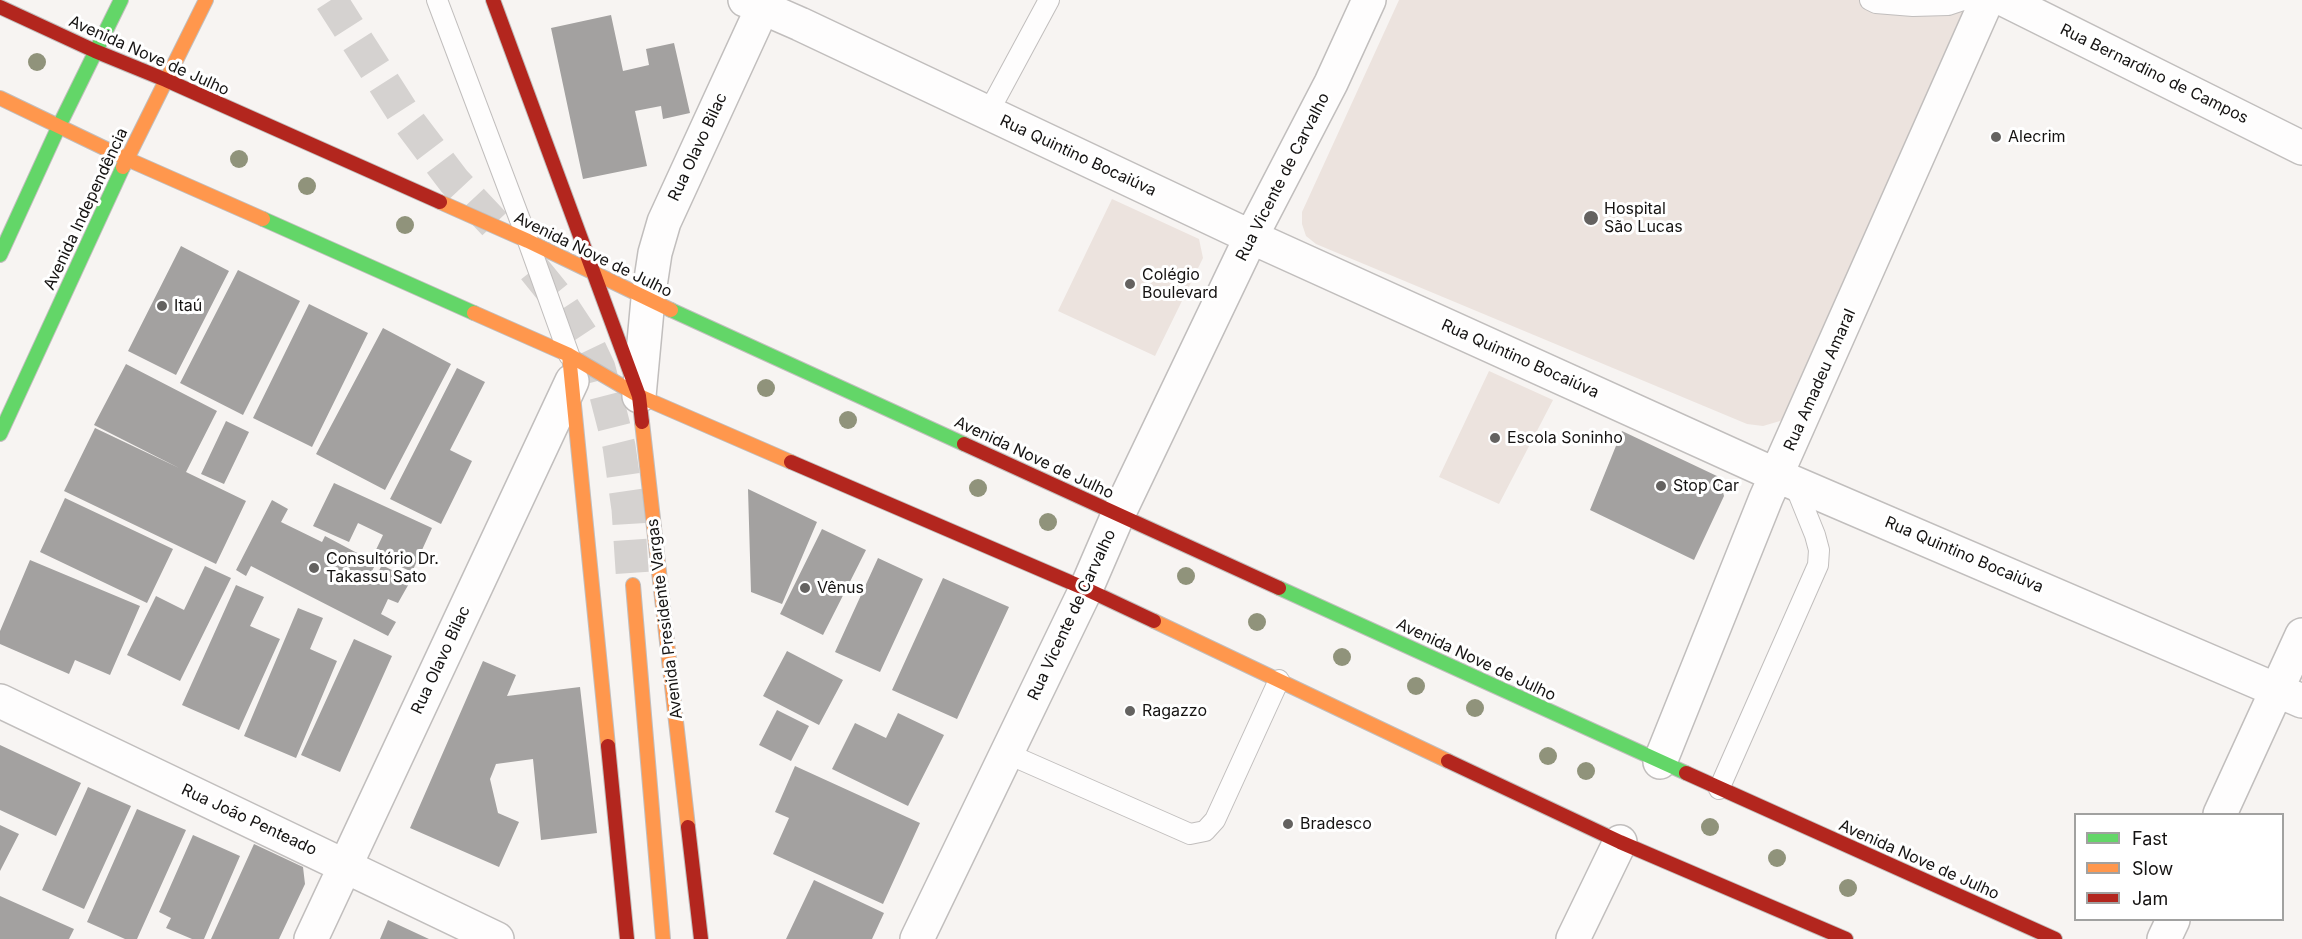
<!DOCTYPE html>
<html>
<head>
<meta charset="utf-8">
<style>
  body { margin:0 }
  #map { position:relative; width:2302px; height:939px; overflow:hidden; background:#f7f4f2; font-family:Inter,sans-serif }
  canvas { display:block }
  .legend { position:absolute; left:2074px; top:813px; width:210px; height:108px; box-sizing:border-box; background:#fff; border:2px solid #a1a1a0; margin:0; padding:8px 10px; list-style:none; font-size:18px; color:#151312 }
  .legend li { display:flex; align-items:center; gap:12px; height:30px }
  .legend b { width:30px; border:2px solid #a1a1a0 }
</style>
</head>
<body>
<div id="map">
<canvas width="2302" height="939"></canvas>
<ul class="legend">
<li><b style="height:8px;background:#63d668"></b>Fast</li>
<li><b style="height:8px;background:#ff974d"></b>Slow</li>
<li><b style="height:8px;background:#b3261e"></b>Jam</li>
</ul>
</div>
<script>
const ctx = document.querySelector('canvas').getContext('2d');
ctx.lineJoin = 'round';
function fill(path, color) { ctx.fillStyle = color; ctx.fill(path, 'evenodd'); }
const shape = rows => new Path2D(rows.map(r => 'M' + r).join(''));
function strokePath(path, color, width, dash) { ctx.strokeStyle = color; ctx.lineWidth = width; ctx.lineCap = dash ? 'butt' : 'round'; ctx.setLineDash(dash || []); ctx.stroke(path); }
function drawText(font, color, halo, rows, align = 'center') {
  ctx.font = font + ' Inter,sans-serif'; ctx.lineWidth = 6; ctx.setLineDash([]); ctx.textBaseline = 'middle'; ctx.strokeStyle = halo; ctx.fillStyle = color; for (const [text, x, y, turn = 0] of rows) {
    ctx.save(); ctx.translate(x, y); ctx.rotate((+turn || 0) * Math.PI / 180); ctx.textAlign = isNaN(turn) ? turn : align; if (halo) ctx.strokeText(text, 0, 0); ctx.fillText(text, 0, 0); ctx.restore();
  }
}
fill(shape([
  [1399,0,1968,0,1970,7,1794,409,1780,421,1763,426,1747,424,1316,244,1306,236,1302,224,1302,212],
  [1112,199,1199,239,1203,258,1155,356,1058,311],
  [1489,371,1553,400,1499,504,1439,477]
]), '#ece3de');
fill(shape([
  [611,15,623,71,649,65,646,49,674,43,690,113,663,119,661,106,635,111,647,166,583,179,551,28],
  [181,246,229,271,176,375,128,351],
  [238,270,300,301,243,415,180,383],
  [309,304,368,333,312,447,253,418],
  [383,328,451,364,385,490,316,454],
  [126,364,217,411,186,472,246,501,216,564,64,491,95,428,179,468,94,425],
  [457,368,485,382,450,450,472,461,441,524,390,499],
  [226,421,249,432,224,484,201,474],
  [1622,431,1719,477,1724,496,1694,560,1590,510],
  [334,483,432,528,412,572,374,554,383,535,358,523,349,542,313,526],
  [748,489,817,522,782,604,751,592],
  [65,498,173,549,147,603,40,552],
  [272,500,288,509,281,522,322,542,325,536,376,563,371,573,376,576,382,565,411,580,398,603,388,599,381,614,396,622,388,636,251,566,246,576,236,570],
  [822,529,866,550,823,635,780,614],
  [878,558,923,579,880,672,835,652],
  [30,560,140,606,110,675,75,660,69,674,0,644,0,631],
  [205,566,231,578,180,681,127,655,156,596,184,610],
  [943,578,1009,607,957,719,892,690],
  [236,585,264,597,250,626,280,639,239,730,182,705],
  [298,608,323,618,310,649,337,661,296,758,244,736],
  [354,639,392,656,340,772,301,755],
  [787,651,843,680,819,725,763,696],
  [483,661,516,675,507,696,580,687,597,833,541,840,533,759,496,764,490,779,498,813,519,822,499,867,410,828],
  [777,710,809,726,791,761,759,745],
  [898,713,944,735,908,806,832,769,855,723,886,738],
  [0,745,81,783,56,836,0,810],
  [795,766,920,823,883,904,773,854,789,818,775,812],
  [88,787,131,806,84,909,42,890],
  [137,809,186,830,137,939,125,939,87,922],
  [0,825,19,834,0,871],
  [193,835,240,856,204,939,192,939,166,928,171,918,159,912],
  [254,844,303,867,305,884,279,939,211,939],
  [814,880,884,913,872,939,786,939],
  [0,896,74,929,69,939,0,939],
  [388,920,429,939,380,939]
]), '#a3a1a0');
strokePath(shape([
  [331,0,407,119,454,181,500,230],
  [534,269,555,295,588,345,599,368,619,446,628,509,633,585]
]), '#d5d2d0', 33, [33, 16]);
const lane = shape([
  [437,0,528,241,569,355],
  [1870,0,1876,3,1913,6,1948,5,1963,0],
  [988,113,1049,0],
  [1006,753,1190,834,1205,831,1215,820,1279,680],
  [1719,789,1818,565,1819,550,1815,535,1794,483]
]);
const street = shape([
  [745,0,800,24,1251,237,1778,476,2302,701],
  [2005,0,2302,148],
  [639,396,648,299,655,253,664,222,766,0],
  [0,701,497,939],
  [1660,762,1766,498,1987,0],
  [2220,814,2302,635],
  [311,939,572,381],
  [917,939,1086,589,1118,515,1251,237,1331,83,1369,0],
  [1573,939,1620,842],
  [2164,939,2173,920]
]);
const fast = shape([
  [263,219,474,313],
  [0,255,59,126,121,0],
  [671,310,964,444],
  [0,434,123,167],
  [1279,588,1686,773]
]);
const slow = shape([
  [0,98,127,159,263,219],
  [123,167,206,0],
  [440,202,528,241,671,310],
  [474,313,569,355,639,396,791,462],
  [569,355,608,746],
  [642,422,688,827],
  [633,585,663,939],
  [1154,621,1448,761]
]);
const jam = shape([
  [493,0,639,396,642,422],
  [0,7,95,51,166,80,440,202],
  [964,444,1279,588],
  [791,462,1086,589,1154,621],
  [608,746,627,939],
  [1448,761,1620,842,1846,939],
  [1686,773,2055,939],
  [688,827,701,939]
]);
strokePath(lane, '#c1bebd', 22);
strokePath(street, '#c1bebd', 36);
strokePath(fast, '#c1bebd', 16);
strokePath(slow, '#c1bebd', 16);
strokePath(jam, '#c1bebd', 16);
strokePath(lane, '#fefdfd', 20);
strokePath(street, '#fefdfd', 33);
strokePath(fast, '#63d668', 14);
strokePath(slow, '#ff974d', 14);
strokePath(jam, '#b3261e', 14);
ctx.fillStyle = '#90937b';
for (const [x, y] of [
  [37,62],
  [239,159],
  [307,186],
  [405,225],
  [766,388],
  [848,420],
  [978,488],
  [1048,522],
  [1186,576],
  [1257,622],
  [1342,657],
  [1416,686],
  [1475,708],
  [1548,756],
  [1586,771],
  [1710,827],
  [1777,858],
  [1848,888]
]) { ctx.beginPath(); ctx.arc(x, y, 9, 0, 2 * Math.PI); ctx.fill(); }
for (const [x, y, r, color] of [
  [1996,137,6,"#646260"],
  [1591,218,8,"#646260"],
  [1130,284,6,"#646260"],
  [162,306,6,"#646260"],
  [1495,438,6,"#646260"],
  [1661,486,6,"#646260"],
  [314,568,6,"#646260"],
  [805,588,6,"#646260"],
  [1130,711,6,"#646260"],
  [1288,824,6,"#646260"]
]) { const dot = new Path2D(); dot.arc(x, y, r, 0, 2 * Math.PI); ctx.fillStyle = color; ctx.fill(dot); strokePath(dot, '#fff', 2); }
drawText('16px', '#151312', '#fff', [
  ["Avenida Nove de Julho",149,56,24],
  ["Rua Bernardino de Campos",2154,74,26],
  ["Rua Olavo Bilac",698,147,-65],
  ["Rua Quintino Bocaiúva",1078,156,25],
  ["Rua Vicente de Carvalho",1283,177,-63],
  ["Avenida Independência",86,209,-65],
  ["Avenida Nove de Julho",593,255,26],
  ["Rua Quintino Bocaiúva",1520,359,24],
  ["Rua Amadeu Amaral",1820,380,-66],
  ["Avenida Nove de Julho",1034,458,25],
  ["Rua Quintino Bocaiúva",1964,555,23],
  ["Rua Vicente de Carvalho",1072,615,-65],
  ["Avenida Presidente Vargas",665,619,-97],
  ["Rua Olavo Bilac",441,660,-65],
  ["Avenida Nove de Julho",1476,660,25],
  ["Rua João Penteado",249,820,25],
  ["Avenida Nove de Julho",1919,860,24]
]);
drawText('16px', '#151312', '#fff', [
  ["Alecrim",2008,137],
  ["Hospital",1604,209],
  ["São Lucas",1604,227],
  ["Colégio",1142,275],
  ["Boulevard",1142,293],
  ["Itaú",174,306],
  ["Escola Soninho",1507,438],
  ["Stop Car",1673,486],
  ["Consultório Dr.",326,559],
  ["Takassu Sato",326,577],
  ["Vênus",817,588],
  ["Ragazzo",1142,711],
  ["Bradesco",1300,824]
], 'left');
</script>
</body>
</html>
